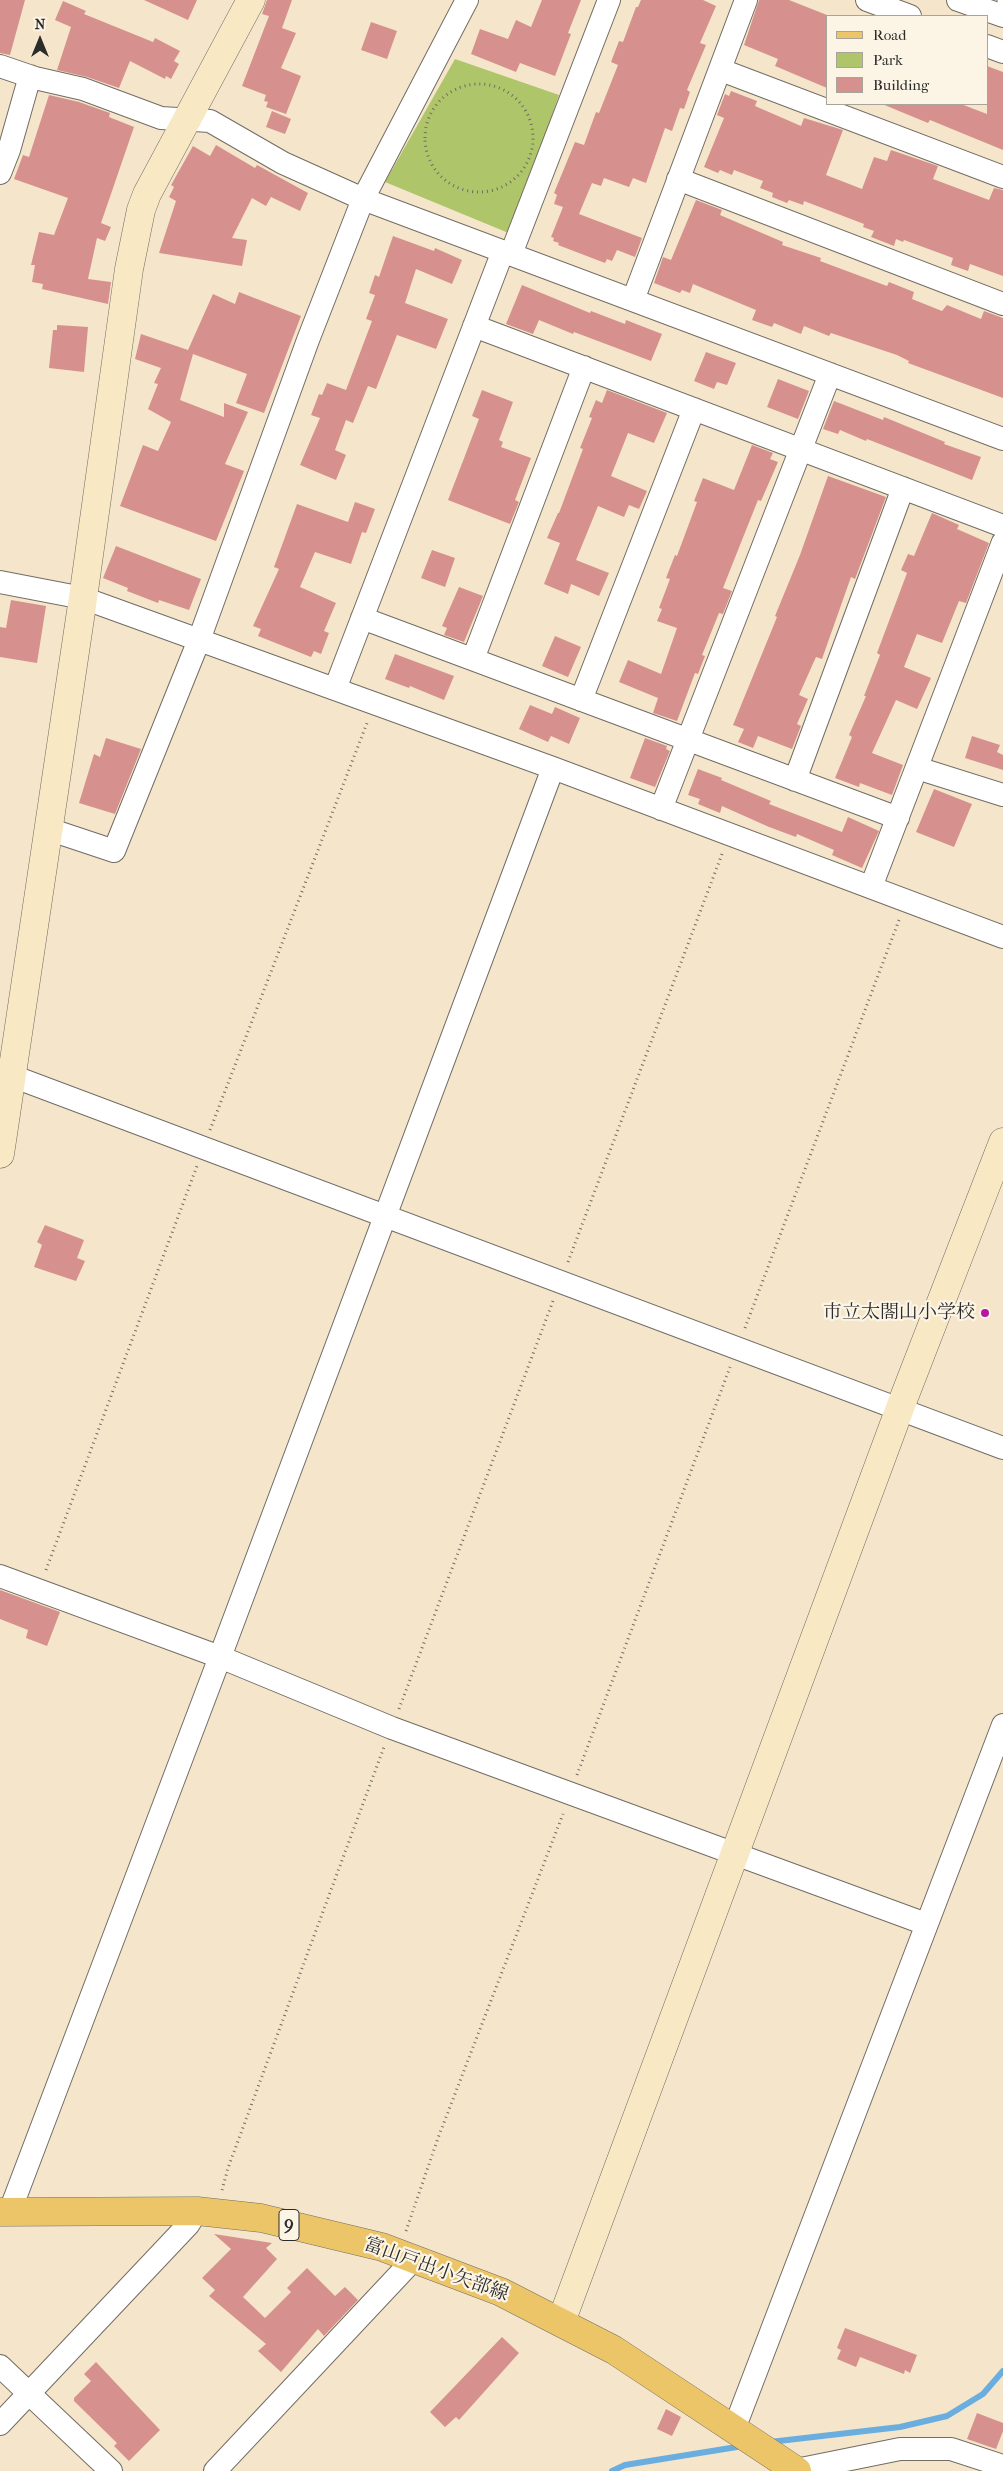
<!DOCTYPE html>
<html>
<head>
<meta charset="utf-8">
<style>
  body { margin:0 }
  #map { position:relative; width:1003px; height:2471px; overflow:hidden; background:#f5e6cb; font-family:"IM FELL French Canon",serif }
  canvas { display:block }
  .legend { position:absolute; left:826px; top:15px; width:162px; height:90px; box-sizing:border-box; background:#fcf5e5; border:1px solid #a8a49b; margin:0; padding:6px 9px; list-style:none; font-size:15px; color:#2b2b2b }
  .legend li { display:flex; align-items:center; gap:10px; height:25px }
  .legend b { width:25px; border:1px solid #a8a49b }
  .north { position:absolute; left:15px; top:15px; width:50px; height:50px; -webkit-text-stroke:4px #fcf5e5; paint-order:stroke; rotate:0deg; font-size:14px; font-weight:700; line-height:20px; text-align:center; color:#2b2b2b }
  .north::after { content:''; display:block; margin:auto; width:18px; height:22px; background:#2b2b2b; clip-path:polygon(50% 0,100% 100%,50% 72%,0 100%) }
</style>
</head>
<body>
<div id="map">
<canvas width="1003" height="2471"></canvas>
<ul class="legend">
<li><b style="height:6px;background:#edc569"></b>Road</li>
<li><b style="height:14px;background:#aec56a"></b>Park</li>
<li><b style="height:14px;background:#d6918e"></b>Building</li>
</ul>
<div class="north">N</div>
</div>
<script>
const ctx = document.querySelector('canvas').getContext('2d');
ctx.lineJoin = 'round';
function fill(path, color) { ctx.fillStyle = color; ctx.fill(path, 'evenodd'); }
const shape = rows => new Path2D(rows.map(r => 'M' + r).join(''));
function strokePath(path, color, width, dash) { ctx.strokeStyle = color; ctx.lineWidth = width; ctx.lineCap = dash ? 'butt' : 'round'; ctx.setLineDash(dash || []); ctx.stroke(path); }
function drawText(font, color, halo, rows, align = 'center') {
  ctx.font = font + ' "IM FELL French Canon","Noto Serif JP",serif'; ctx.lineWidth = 4.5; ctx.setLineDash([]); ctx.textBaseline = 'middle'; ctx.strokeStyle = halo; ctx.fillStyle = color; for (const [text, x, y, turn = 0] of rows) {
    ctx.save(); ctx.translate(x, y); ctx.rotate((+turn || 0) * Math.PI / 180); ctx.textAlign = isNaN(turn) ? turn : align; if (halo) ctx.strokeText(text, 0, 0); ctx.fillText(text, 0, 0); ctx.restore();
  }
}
fill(shape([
  [455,59,559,95,511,234,385,182]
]), '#aec56a');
strokePath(shape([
  [770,2442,900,2427,947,2416,983,2394,1003,2371],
  [612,2471,625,2465,743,2446]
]), '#6aaedf', 6);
fill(shape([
  [0,0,25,0,10,55,0,53],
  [144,0,197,0,188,20],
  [267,0,292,0,282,28,296,33,281,68,301,76,286,114,266,107,268,102,264,101,266,95,242,86,269,16,262,14],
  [542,0,581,0,568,33,571,34,555,76,520,63,516,72,471,54,480,29,508,39,516,20,531,27],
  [641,0,703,0,716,6,700,43,706,45,687,90,690,92,684,109,680,108,672,131,665,128,646,183,633,178,629,187,604,178,601,186,592,183,579,214,642,238,635,257,617,250,612,261,607,259,605,263,558,245,559,243,553,241,554,238,551,237,563,207,554,204,557,195,554,193,575,142,584,145,596,112,599,113,618,65,611,62,619,41,623,42,636,7,638,7],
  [759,0,789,0,827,15,827,88,775,66,778,59,744,45],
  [63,1,86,11,84,14,153,42,155,38,180,51,174,61,179,64,171,79,166,76,165,79,130,61,119,88,87,77,57,70,71,27,55,20],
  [371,22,397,31,387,59,361,50],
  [987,66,1003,72,1003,150,930,120,928,123,882,104,961,104,987,114],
  [731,91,757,101,755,106,801,126,804,118,843,130,826,175,862,189,874,157,887,161,891,150,938,166,933,179,989,200,994,188,1003,190,1003,276,970,264,968,271,951,265,953,258,904,240,903,242,896,239,894,246,871,237,874,231,863,227,864,224,804,201,803,205,789,200,787,203,772,197,773,193,760,188,763,181,734,170,732,175,720,170,718,173,704,167,724,118,717,115,725,94,729,96],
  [49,95,79,102,110,113,109,117,134,127,101,223,111,227,105,241,97,238,88,279,111,282,108,304,42,289,43,284,32,282,35,265,31,265,39,232,54,235,68,198,14,179,23,155,29,157],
  [272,111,291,119,285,134,266,127],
  [216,145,255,168,257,165,308,193,300,211,271,197,266,206,252,198,232,238,247,240,242,266,159,253,176,201,169,197,174,187,171,185,193,146,210,156],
  [696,200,722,210,720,215,783,242,782,245,821,258,820,261,887,286,889,282,914,292,912,299,942,311,947,305,981,319,984,311,1003,318,1003,398,908,363,909,361,897,355,831,333,829,336,804,326,801,334,774,323,772,327,752,320,756,310,693,284,690,293,682,290,680,293,654,283,663,257,671,260],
  [393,236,434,251,435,248,462,260,452,284,416,269,405,303,448,319,436,349,397,335,376,389,368,386,353,423,346,420,335,450,346,455,336,480,300,465,320,418,311,415,319,394,322,395,327,383,346,390,372,321,366,319,375,295,369,293,375,275,379,277],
  [522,285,590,313,591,311,625,324,626,320,662,334,651,361,574,332,573,334,539,320,533,334,506,324],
  [239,292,301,316,264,413,236,403,247,374,193,354,180,400,224,417,224,403,248,412,225,464,244,471,216,541,120,506,143,445,158,451,171,422,148,409,158,384,154,383,161,368,135,359,141,334,188,350,213,294,235,304],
  [57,325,88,327,84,372,49,368,53,330,57,330],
  [706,352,736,363,727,385,717,382,714,389,694,381],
  [778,379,809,391,798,419,767,407],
  [482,390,513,402,499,440,503,442,501,447,531,458,515,500,519,502,510,524,448,500,479,419,472,416],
  [607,390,667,413,654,443,628,433,611,476,647,491,639,509,629,505,624,517,598,506,576,560,609,573,599,596,571,584,568,594,544,584,560,543,547,538,558,513,559,513,583,449,580,448,592,418,589,417,596,400,602,403],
  [834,401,883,420,884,417,945,442,944,444,981,457,972,480,867,439,866,441,840,430,838,434,823,429],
  [752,445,773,453,770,459,778,462,761,501,758,500,740,545,723,588,732,591,723,614,719,613,702,655,705,656,698,674,695,673,677,721,653,713,658,698,619,682,628,660,661,674,677,628,657,621,662,609,659,608,670,579,666,578,675,555,677,556,697,502,694,501,703,478,734,490],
  [828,476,886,497,855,579,851,577,822,659,816,657,799,695,808,699,797,724,801,726,792,749,758,736,753,748,738,742,744,729,733,725,777,617,775,616,800,555],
  [355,502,375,509,366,533,362,532,351,564,315,552,300,587,336,603,324,631,329,633,321,654,314,651,311,657,258,636,261,629,253,626,279,569,274,567,297,504,348,522],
  [932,513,959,525,957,529,989,543,966,603,959,601,942,643,917,634,904,667,931,678,917,709,896,700,872,753,903,765,892,795,860,783,859,787,835,778,852,737,849,735,866,696,864,696,880,655,877,653,907,573,901,570,908,554,914,556],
  [116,546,201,579,189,610,159,600,158,603,127,591,128,588,103,578],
  [432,550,455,558,445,587,421,578],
  [459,587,483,596,464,642,444,635,447,628,442,626],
  [11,600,46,606,37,663,0,657,0,627,6,628],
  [555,636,581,647,568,677,542,666],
  [395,654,454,676,444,700,410,686,409,688,385,679],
  [530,705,552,714,555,707,580,718,569,744,551,736,548,742,519,729],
  [972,736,1000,745,997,752,1003,755,1003,770,965,758],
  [106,738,141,749,115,814,79,803,94,754,100,757],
  [645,738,667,746,666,749,670,751,655,787,630,778],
  [698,769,722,778,721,780,771,801,769,804,842,832,848,817,879,831,862,868,832,855,834,850,797,834,796,837,769,827,722,806,720,813,698,804,700,799,688,795],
  [934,789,972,804,954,847,916,832],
  [45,1225,84,1240,77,1258,85,1261,76,1281,34,1267,42,1245,37,1242],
  [0,1590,60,1612,47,1646,26,1638,28,1630,0,1619],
  [214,2234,272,2243,266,2248,277,2259,243,2297,265,2318,291,2292,287,2288,307,2268,335,2296,345,2287,358,2300,324,2336,318,2329,281,2372,258,2351,266,2344,209,2296,215,2290,202,2278,231,2249],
  [845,2328,917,2355,910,2373,905,2370,904,2374,860,2357,856,2367,837,2359,841,2350,837,2348],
  [502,2337,519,2353,459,2420,456,2417,445,2427,430,2412],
  [96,2362,160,2430,129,2461,114,2446,117,2443,74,2401,74,2398,91,2381,84,2374],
  [666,2409,681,2417,672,2436,657,2429],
  [977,2413,1003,2423,1003,2431,996,2449,967,2439]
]), '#d6918e');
const lane = shape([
  [1003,0,1003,6]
]);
const street = shape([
  [867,0,910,16],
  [958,0,1003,16],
  [987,46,1003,52],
  [0,66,35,78,83,89,161,118,210,121,283,163,363,199,1003,439],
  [721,70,1003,177],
  [0,173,9,150,30,76],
  [678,179,1003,304],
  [511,254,609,0],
  [633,300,746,0],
  [474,326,1003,526],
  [0,582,83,598,553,768,1003,937],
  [362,618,898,818],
  [473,659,584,367],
  [335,689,503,251],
  [581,700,694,409],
  [917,768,1003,795],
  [795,780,903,488],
  [661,809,830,374],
  [48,829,114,851,199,640,308,340,363,199,467,0],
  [871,887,1003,542],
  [12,1076,1003,1448],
  [0,1576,220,1657,392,1728,926,1924],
  [10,2211,220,1657,553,768],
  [0,2366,111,2471],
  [0,2424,188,2225,197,2211],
  [732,2429,739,2416,1003,1725],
  [796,2470,900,2449,951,2449,1003,2466],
  [215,2471,414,2259]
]);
const secondary = shape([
  [0,1154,83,598,129,269,141,210,147,194,251,0],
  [561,2322,903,1400,1003,1142]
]);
const primary = shape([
  [0,2212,197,2211,261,2218,382,2247,501,2292,614,2350,797,2471]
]);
strokePath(lane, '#726c63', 13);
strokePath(street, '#726c63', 24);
strokePath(secondary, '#726c63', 29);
strokePath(primary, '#726c63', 29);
strokePath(shape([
  '425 138a54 54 0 1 1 108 0a54 54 0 1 1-108 0Z',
  [210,1130,367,723],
  [568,1262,722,854],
  [745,1328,899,920],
  [46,1570,197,1166],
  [399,1709,553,1301],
  [577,1775,730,1367],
  [222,2190,228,2168,384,1747],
  [406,2231,438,2138,563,1814]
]), '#726c63', 3, [1, 4]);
strokePath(lane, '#fff', 11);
strokePath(street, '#fff', 22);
strokePath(secondary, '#f8e8c3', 28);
strokePath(primary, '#edc569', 28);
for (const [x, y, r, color] of [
  [985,1313,5,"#b5179e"]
]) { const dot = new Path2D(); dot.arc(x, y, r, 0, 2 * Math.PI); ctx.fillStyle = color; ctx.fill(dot); strokePath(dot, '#fcf5e5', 2); }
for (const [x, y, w] of [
  [289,2225,20]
]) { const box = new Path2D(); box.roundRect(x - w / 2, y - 15.5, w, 31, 4); ctx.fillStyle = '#fcf5e5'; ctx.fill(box); strokePath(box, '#2b2b2b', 1); }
drawText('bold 18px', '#2b2b2b', null, [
  ["9",289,2225]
]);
drawText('19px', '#2b2b2b', '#fcf5e5', [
  ["市立太閤山小学校",975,1313]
], 'right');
drawText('19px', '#2b2b2b', '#fcf5e5', [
  ["富山戸出小矢部線",436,2270,20]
]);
</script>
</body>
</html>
